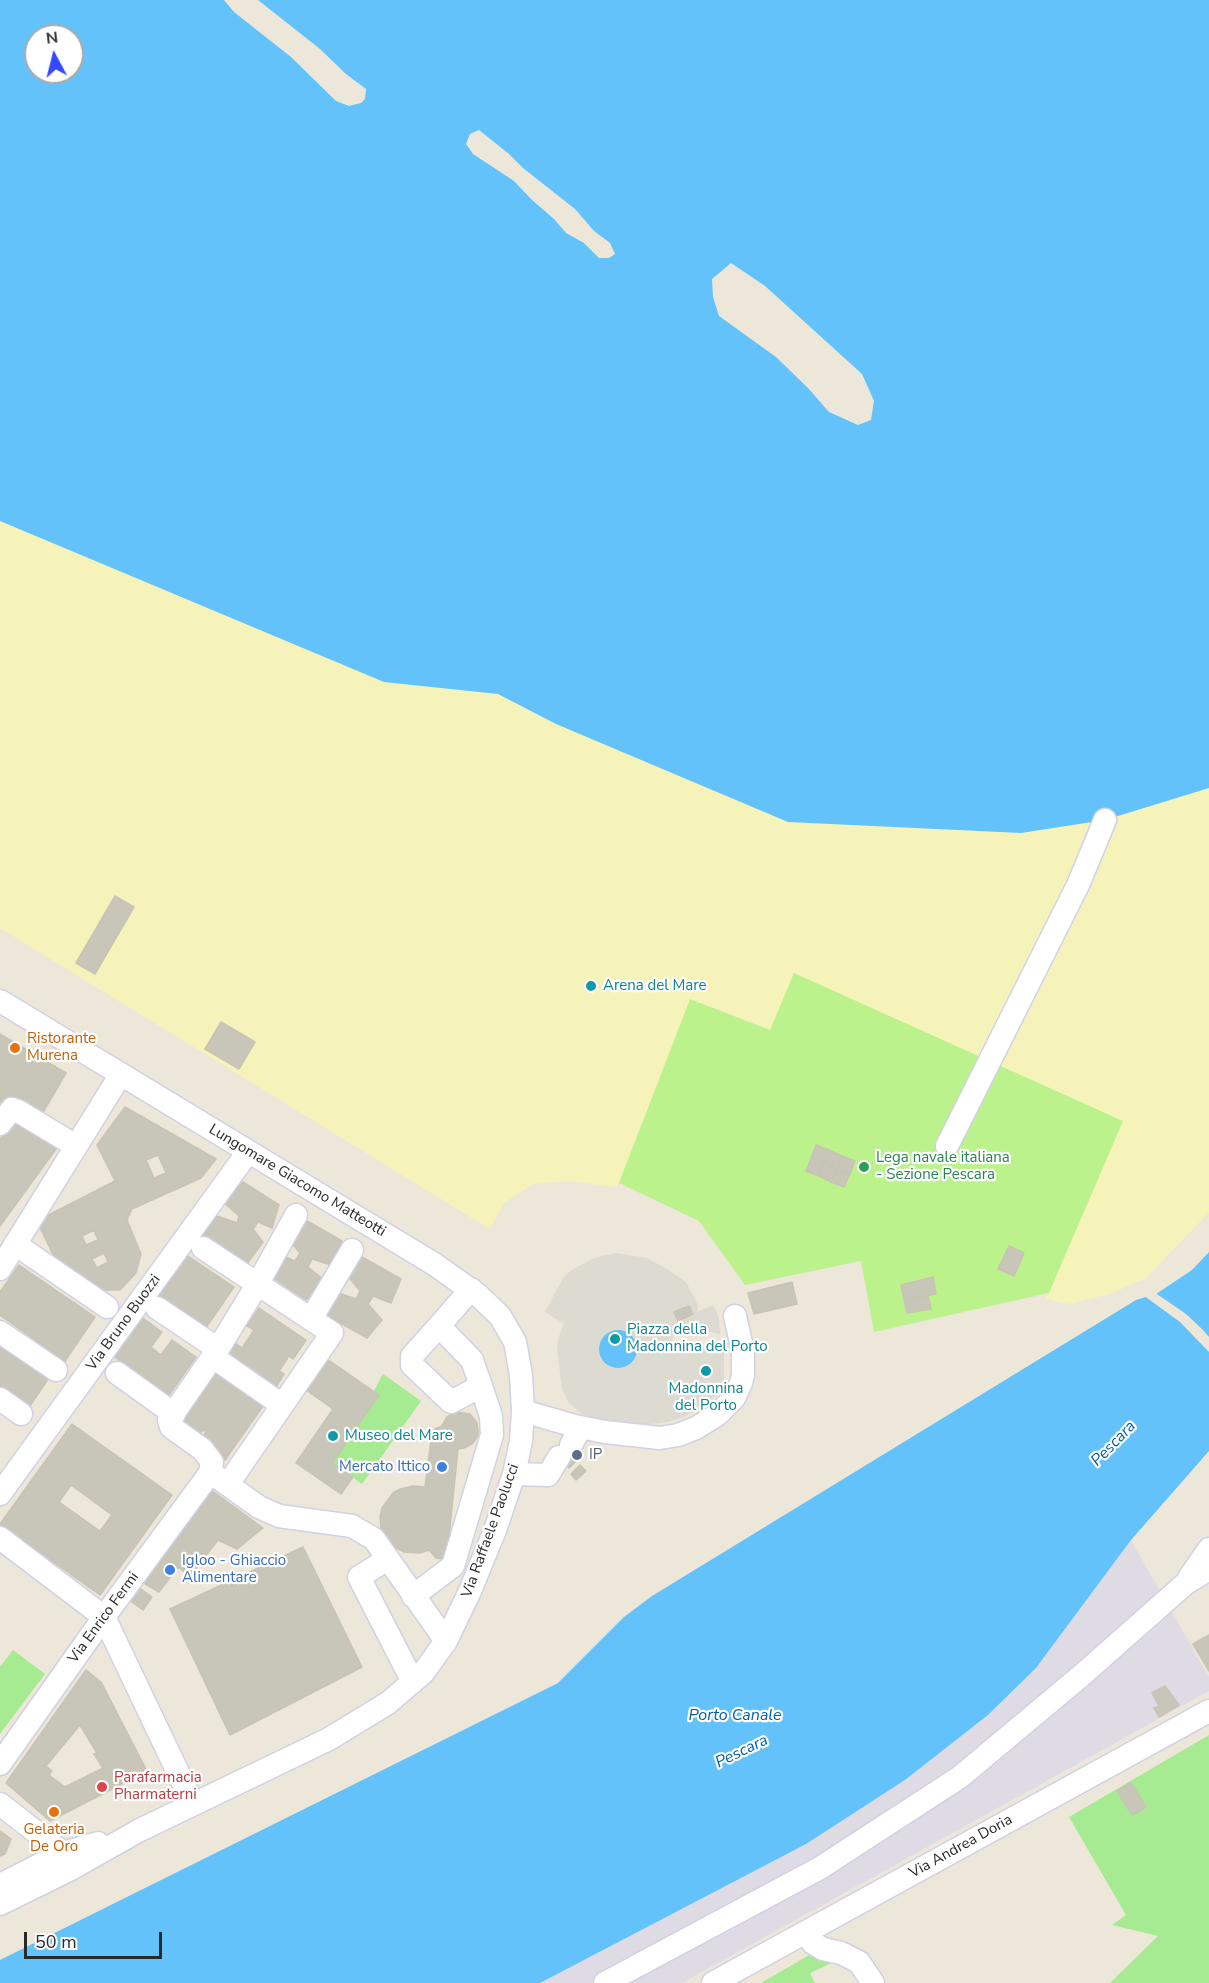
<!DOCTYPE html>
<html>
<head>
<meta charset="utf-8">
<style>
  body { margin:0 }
  #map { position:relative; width:1209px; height:1983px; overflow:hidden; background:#ede7da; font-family:"Nunito Sans",sans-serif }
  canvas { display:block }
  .north { position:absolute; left:24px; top:24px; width:60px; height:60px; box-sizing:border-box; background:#fff; border:2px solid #aaa; border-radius:50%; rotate:353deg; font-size:16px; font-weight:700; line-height:24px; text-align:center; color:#2a2a2a }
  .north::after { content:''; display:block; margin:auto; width:21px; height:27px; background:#3547ff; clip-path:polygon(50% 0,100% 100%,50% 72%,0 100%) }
  .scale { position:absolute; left:24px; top:1932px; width:138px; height:27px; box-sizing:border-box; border:3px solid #2a2a2a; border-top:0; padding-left:8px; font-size:18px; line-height:21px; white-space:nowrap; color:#2a2a2a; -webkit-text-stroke:4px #fff; paint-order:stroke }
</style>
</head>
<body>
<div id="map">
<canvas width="1209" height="1983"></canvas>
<div class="north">N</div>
<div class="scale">50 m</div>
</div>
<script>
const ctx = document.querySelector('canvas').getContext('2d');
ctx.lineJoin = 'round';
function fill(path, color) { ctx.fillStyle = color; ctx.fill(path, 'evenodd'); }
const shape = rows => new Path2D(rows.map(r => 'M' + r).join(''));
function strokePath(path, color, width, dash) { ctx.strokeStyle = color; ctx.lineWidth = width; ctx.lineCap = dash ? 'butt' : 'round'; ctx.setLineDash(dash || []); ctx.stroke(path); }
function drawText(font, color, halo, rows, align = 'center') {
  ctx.font = font + ' "Nunito Sans",sans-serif'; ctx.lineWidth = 4.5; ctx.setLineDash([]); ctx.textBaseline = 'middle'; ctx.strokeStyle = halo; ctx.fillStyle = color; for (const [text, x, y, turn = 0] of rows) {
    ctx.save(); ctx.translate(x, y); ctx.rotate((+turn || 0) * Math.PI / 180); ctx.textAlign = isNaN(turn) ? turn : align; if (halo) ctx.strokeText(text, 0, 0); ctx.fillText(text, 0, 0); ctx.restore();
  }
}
fill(shape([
  [1131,1540,1209,1677,1209,1691,682,1983,540,1983,805,1844,905,1780,988,1715,1036,1668]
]), '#dfdbe5');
fill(shape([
  [383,1374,421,1401,362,1484,332,1463,378,1395,374,1391],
  [13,1650,45,1674,0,1734,0,1667],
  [1209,1735,1209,1983,1110,1983,1158,1936,1112,1925,1126,1915,1069,1817],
  [811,1954,836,1961,810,1973,815,1983,761,1983]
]), '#a6ea91');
fill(shape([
  [0,521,384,682,498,694,556,724,788,822,1105,820,1209,788,1209,1212,1145,1279,1109,1294,1069,1304,1046,1299,1049,1293,771,1030,691,1000,617,1187,568,1181,532,1184,504,1203,490,1229,0,928]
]), '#f6f3ba');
fill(shape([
  [794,973,1123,1121,1049,1293,874,1332,861,1261,745,1285,699,1221,619,1183,690,999,770,1030]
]), '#bcf28c');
fill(shape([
  [616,1253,647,1258,667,1269,686,1282,698,1305,697,1312,713,1305,719,1317,720,1334,675,1326,672,1341,705,1349,724,1350,724,1379,719,1394,684,1417,668,1422,630,1426,593,1419,579,1412,568,1402,562,1389,557,1348,559,1336,564,1324,545,1312,563,1278,570,1271,594,1258]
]), '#dddad1');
fill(shape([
  [0,0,1209,0,1209,788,1105,820,1021,833,788,822,556,724,498,694,384,682,0,521],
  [36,36,72,36,72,72,36,72],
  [1209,1252,1209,1451,1131,1540,1036,1668,988,1715,905,1780,806,1844,540,1983,0,1983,0,1960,558,1683,624,1617,652,1596,1136,1300,1156,1294,1192,1270],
  '599 1349a19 19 0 1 1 38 0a19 19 0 1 1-38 0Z'
]), '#63c2fa');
fill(shape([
  [224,0,258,0,320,49,346,74,366,89,365,99,361,103,349,106,336,101,291,57,234,12],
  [479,130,509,154,523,168,575,209,594,231,610,243,615,254,609,258,599,258,584,243,566,233,554,219,531,199,514,181,473,154,466,144,470,134],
  [731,263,765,286,862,374,874,401,871,420,858,425,829,412,808,388,776,357,719,316,713,297,712,279],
  [1154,1292,1186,1314,1203,1330,1209,1337,1209,1352,1180,1322,1143,1295]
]), '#ede7da');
const building = shape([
  [115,896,134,907,95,974,76,963,115,896],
  [221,1022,255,1042,239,1069,205,1049,221,1022],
  [0,1034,66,1073,42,1114,12,1096,0,1117,0,1034],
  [125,1107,216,1159,201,1178,132,1209,127,1220,141,1254,136,1273,120,1290,105,1290,57,1263,37,1221,115,1181,97,1145,125,1107],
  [158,1155,166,1173,154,1178,146,1160,158,1155],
  [94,1230,98,1240,86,1245,82,1236,94,1230],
  [104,1253,108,1262,97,1268,92,1259,104,1253],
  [12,1122,56,1149,0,1226,0,1139,12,1122],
  [816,1145,829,1150,824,1163,811,1158,816,1145],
  [829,1150,842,1156,837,1169,824,1163,829,1150],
  [842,1156,855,1161,850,1174,837,1169,842,1156],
  [811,1158,824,1163,819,1176,806,1171,811,1158],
  [824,1163,837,1169,831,1182,819,1176,824,1163],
  [837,1169,850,1174,844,1187,831,1182,837,1169],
  [243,1182,279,1205,272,1228,258,1222,253,1229,263,1242,246,1265,202,1239,214,1215,237,1223,239,1216,223,1202,243,1182],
  [302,1218,342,1241,331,1265,312,1259,308,1267,323,1279,306,1300,270,1276,278,1254,295,1261,300,1253,289,1240,302,1218],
  [1009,1246,1024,1253,1014,1276,998,1269,1009,1246],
  [185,1254,234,1287,205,1329,157,1297,185,1254],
  [362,1257,401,1279,391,1303,373,1296,368,1304,382,1320,367,1338,328,1316,336,1292,356,1299,360,1291,347,1275,362,1257],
  [19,1265,95,1317,65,1361,0,1315,0,1292,19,1265],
  [933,1277,936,1294,904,1300,901,1285,933,1277],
  [792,1282,797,1304,754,1314,748,1293,792,1282],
  [928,1295,931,1309,907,1313,904,1300,928,1295],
  [689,1306,693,1314,678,1321,674,1312,689,1306],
  [259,1308,306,1340,293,1359,289,1356,279,1371,284,1374,273,1392,224,1359,235,1343,242,1348,254,1330,247,1326,259,1308],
  [140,1316,162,1332,151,1347,161,1355,172,1340,196,1357,169,1395,112,1355,140,1316],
  [0,1344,50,1376,26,1412,0,1395,0,1344],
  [327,1359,379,1395,332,1463,353,1477,341,1494,296,1463,333,1409,306,1390,327,1359],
  [212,1371,263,1406,225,1460,199,1442,206,1432,203,1430,196,1439,175,1425,212,1371],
  [456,1412,470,1414,477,1423,478,1429,478,1436,472,1444,464,1448,458,1449,447,1556,442,1559,436,1558,429,1550,420,1553,404,1552,391,1545,385,1537,381,1529,380,1517,382,1508,393,1493,400,1489,413,1486,425,1487,432,1433,436,1428,441,1427,447,1417,456,1412],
  [72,1424,172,1495,100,1595,0,1524,72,1424],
  [71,1485,112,1515,100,1531,59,1502,71,1485],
  [567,1441,581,1456,569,1468,555,1453,567,1441],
  [580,1465,586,1471,576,1480,571,1474,580,1465],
  [207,1487,263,1528,237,1549,218,1540,190,1576,178,1567,159,1592,137,1579,207,1487],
  [303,1547,362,1667,230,1735,170,1609,303,1547],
  [134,1584,152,1597,143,1610,125,1597,134,1584],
  [1209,1635,1209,1671,1193,1644,1209,1635],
  [86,1670,101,1682,147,1771,50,1821,6,1783,86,1670],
  [80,1725,97,1753,94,1754,103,1768,65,1787,49,1775,52,1771,46,1766,80,1725],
  [1165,1686,1179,1705,1159,1717,1154,1708,1159,1706,1152,1693,1165,1686],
  [1131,1783,1146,1807,1132,1815,1117,1791,1131,1783],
  [0,1831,11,1839,5,1854,0,1856,0,1831]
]);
fill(building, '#c8c5b9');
strokePath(building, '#c9c3b4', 1.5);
const minor = shape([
  [0,1001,434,1264,478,1295,500,1316,515,1342,521,1375,523,1411,521,1441,514,1474,495,1530,470,1591,446,1641,423,1673,388,1703,329,1739,140,1830,69,1870,0,1904],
  [0,1124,12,1109,18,1111,76,1146],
  [947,1146,1078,885,1105,820],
  [15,1244,107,1307],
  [203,1248,332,1333,228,1484],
  [0,1269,121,1074],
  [157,1308,218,1349],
  [311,1319,352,1250],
  [439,1326,472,1360,481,1386,451,1402,412,1365,412,1356,439,1326,471,1289],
  [0,1332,56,1370],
  [213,1357,282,1405],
  [117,1373,174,1414],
  [0,1399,21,1414],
  [523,1411,575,1426,576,1436,571,1445],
  [575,1426,605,1432,660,1438,678,1435,696,1428,717,1415,734,1398,741,1383,743,1375,743,1352,735,1316],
  [210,1473,212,1462,209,1458,202,1449,171,1427,169,1420,218,1349,257,1285,296,1215],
  [514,1474,548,1475,559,1457],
  [217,1477,259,1507,279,1516,352,1526,374,1539,446,1641],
  [0,1494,248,1152],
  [0,1538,104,1617,193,1804],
  [388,1559,359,1577,413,1682],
  [1189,1578,1209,1549],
  [413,1596,453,1566,492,1435,491,1416,481,1386],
  [0,1764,104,1617,210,1473],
  [0,1804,63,1853,67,1859,68,1866],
  [0,1885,63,1853,98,1843],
  [804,1933,813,1943,823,1949,841,1953,859,1962,873,1983],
  [605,1983,820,1868,960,1777,1082,1675,1185,1584,1209,1569],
  [713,1983,1209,1711]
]);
strokePath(minor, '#cfd1e4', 25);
strokePath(minor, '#fff', 22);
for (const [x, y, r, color] of [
  [591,986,6,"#0f9aa8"],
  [15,1048,6,"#e8710a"],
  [864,1167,6,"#2e9e5b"],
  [615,1339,6,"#0f9aa8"],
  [706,1371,6,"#0f9aa8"],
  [333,1436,6,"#0f9aa8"],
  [577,1455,6,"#5c6f8a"],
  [442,1467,6,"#3f7fe0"],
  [170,1570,6,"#3f7fe0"],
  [102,1787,6,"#e0444e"],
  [54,1812,6,"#e8710a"]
]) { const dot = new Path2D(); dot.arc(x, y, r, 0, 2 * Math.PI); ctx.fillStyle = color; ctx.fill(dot); strokePath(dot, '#fff', 2); }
drawText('15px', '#0d838f', '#fff', [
  ["Arena del Mare",603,986],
  ["Piazza della",627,1330],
  ["Madonnina del Porto",627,1347],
  ["Madonnina",706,1389,"center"],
  ["del Porto",706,1406,"center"],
  ["Museo del Mare",345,1436]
], 'left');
drawText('15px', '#c56008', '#fff', [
  ["Ristorante",27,1039],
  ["Murena",27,1056],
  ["Gelateria",54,1830,"center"],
  ["De Oro",54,1847,"center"]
], 'left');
drawText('15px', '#27864d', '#fff', [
  ["Lega navale italiana",876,1158],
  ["- Sezione Pescara",876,1175]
], 'left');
drawText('15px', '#2a2a2a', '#fff', [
  ["Lungomare Giacomo Matteotti",297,1181,31],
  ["Via Bruno Buozzi",124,1323,-54],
  ["Via Raffaele Paolucci",491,1531,-70],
  ["Via Enrico Fermi",104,1618,-54],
  ["Via Andrea Doria",961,1847,-29]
]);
drawText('15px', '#4e5e75', '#fff', [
  ["IP",589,1455]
], 'left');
drawText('15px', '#366cbe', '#fff', [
  ["Mercato Ittico",430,1467],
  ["Igloo - Ghiaccio",182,1561,"left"],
  ["Alimentare",182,1578,"left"]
], 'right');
drawText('15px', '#be3a42', '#fff', [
  ["Parafarmacia",114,1778],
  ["Pharmaterni",114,1795]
], 'left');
drawText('italic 16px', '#005da7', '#fff', [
  ["Pescara",1114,1444,-46],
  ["Porto Canale",735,1716],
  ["Pescara",742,1752,-26]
]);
</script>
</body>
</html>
